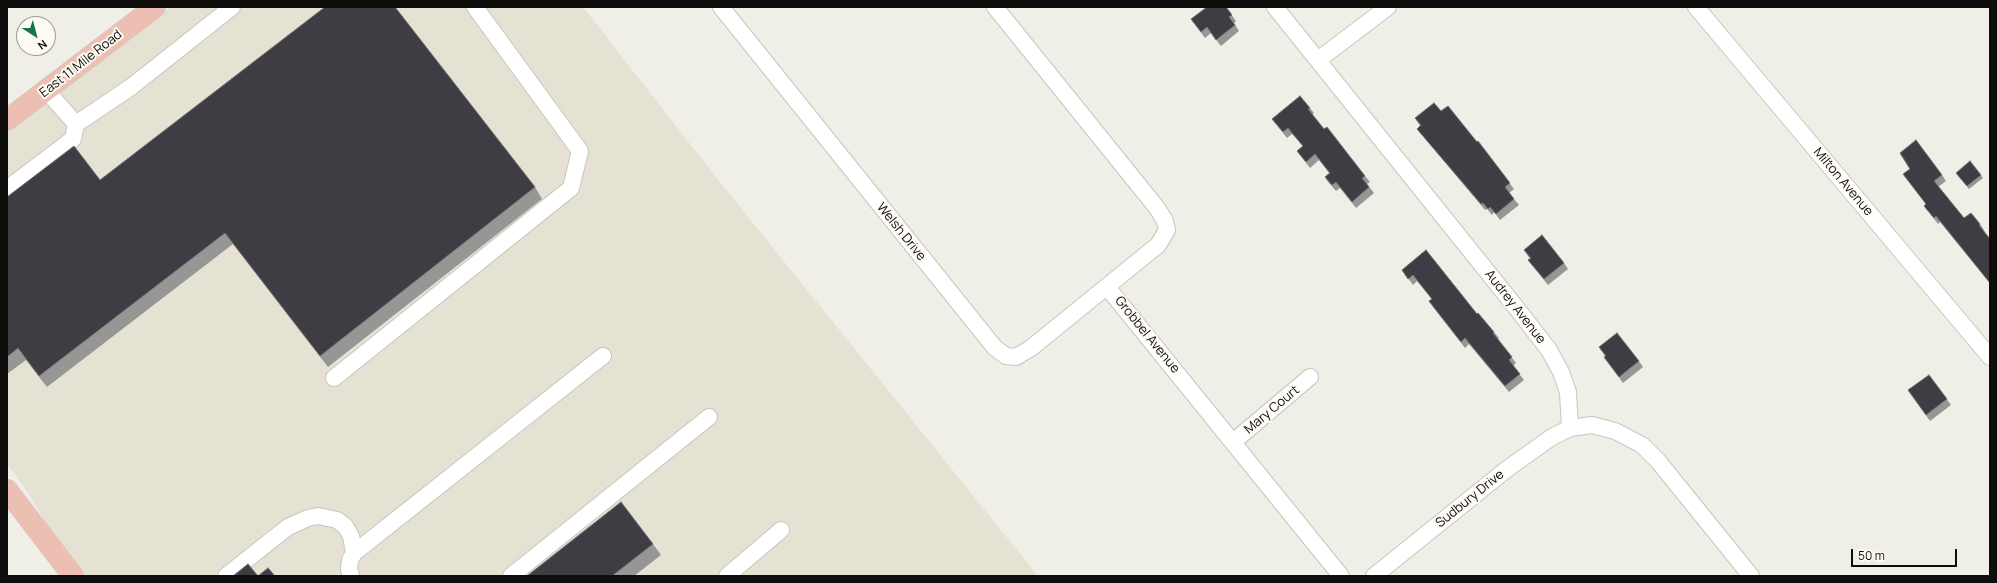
<!DOCTYPE html>
<html>
<head>
<meta charset="utf-8">
<style>
  body { margin:0 }
  #map { position:relative; width:1997px; height:583px; overflow:hidden; background:#efeee7; font-family:Manrope,sans-serif }
  canvas { display:block }
  .frame { position:absolute; inset:0; border:8px solid #0e0d0b; pointer-events:none }
  .north { position:absolute; left:16px; top:16px; width:40px; height:40px; box-sizing:border-box; background:#fdfbf4; border:1px solid #9d9c97; border-radius:50%; rotate:144deg; font-size:11px; font-weight:700; line-height:16px; text-align:center; color:#0e0d0b }
  .north::after { content:''; display:block; margin:auto; width:14px; height:18px; background:#1c7346; clip-path:polygon(50% 0,100% 100%,50% 72%,0 100%) }
  .scale { position:absolute; left:1851px; top:549px; width:106px; height:18px; box-sizing:border-box; border:2px solid #0e0d0b; border-top:0; padding-left:5px; font-size:12px; line-height:14px; white-space:nowrap; color:#0e0d0b; -webkit-text-stroke:3px #fdfbf4; paint-order:stroke }
</style>
</head>
<body>
<div id="map">
<canvas width="1997" height="583"></canvas>
<div class="frame"></div>
<div class="north">N</div>
<div class="scale">50 m</div>
</div>
<script>
const ctx = document.querySelector('canvas').getContext('2d');
ctx.lineJoin = 'round';
function fill(path, color) { ctx.fillStyle = color; ctx.fill(path, 'evenodd'); }
const shape = rows => new Path2D(rows.map(r => 'M' + r).join(''));
function strokePath(path, color, width, dash) { ctx.strokeStyle = color; ctx.lineWidth = width; ctx.lineCap = dash ? 'butt' : 'round'; ctx.setLineDash(dash || []); ctx.stroke(path); }
function drawText(font, color, halo, rows, align = 'center') {
  ctx.font = font + ' Manrope,sans-serif'; ctx.lineWidth = 4; ctx.setLineDash([]); ctx.textBaseline = 'middle'; ctx.strokeStyle = halo; ctx.fillStyle = color; for (const [text, x, y, turn = 0] of rows) {
    ctx.save(); ctx.translate(x, y); ctx.rotate((+turn || 0) * Math.PI / 180); ctx.textAlign = isNaN(turn) ? turn : align; if (halo) ctx.strokeText(text, 0, 0); ctx.fillText(text, 0, 0); ctx.restore();
  }
}
fill(shape([
  [171,7,583,7,719,181,1038,576,83,576,54,537,27,491,7,464,7,133]
]), '#e5e2d4');
const minor = shape([
  [721,7,995,348,1006,356,1016,357,1031,348,1158,245,1167,230,1165,221,1157,208,995,7],
  [1275,7,1518,310,1549,350,1561,372,1568,392,1570,428],
  [1696,7,1990,357],
  [1318,60,1388,7],
  [46,90,76,124,131,87,232,7],
  [7,189,73,139,76,124],
  [1107,287,1341,576],
  [334,378,571,188,580,151,475,7],
  [1233,442,1310,377],
  [226,576,288,527,308,518,318,516,337,520,345,526,351,536,354,553],
  [351,576,349,569,350,560,354,553,603,356],
  [511,576,709,417],
  [727,576,781,530],
  [1374,576,1507,469,1552,437,1570,428,1592,425,1615,431,1642,445,1658,461,1751,576]
]);
const major = shape([
  [7,120,155,7],
  [7,490,73,576]
]);
strokePath(minor, '#c7c6bf', 18);
strokePath(major, '#cacac9', 22);
strokePath(minor, '#fff', 16);
strokePath(major, '#edbfb3', 21);
fill(shape([
  [1226,7,1236,21,1234,23,1239,31,1221,46,1211,33,1205,38,1191,19],
  [1310,108,1314,113,1312,115,1324,129,1365,176,1370,182,1367,184,1374,193,1356,208,1340,188,1336,191,1329,183,1325,177,1329,173,1319,160,1310,168,1297,151,1303,146,1292,134,1287,138,1272,119],
  [1441,111,1477,142,1514,189,1509,193,1519,205,1500,220,1494,212,1492,215,1487,209,1485,210,1422,135,1417,129,1420,126,1415,118],
  [1910,169,1942,175,1946,181,1938,187,1964,218,1980,224,1984,230,1983,231,1990,239,1990,283,1940,222,1938,224,1924,206,1926,204,1903,174],
  [1981,175,1983,178,1969,189,1958,176],
  [100,180,535,187,542,199,328,367,233,244,47,387,26,360,7,374,7,197],
  [1426,250,1477,314,1494,332,1499,338,1498,339,1516,363,1513,366,1524,380,1509,392,1469,344,1465,348,1433,307,1429,301,1432,299,1417,281,1413,285,1402,270],
  [1524,250,1564,263,1568,269,1548,285,1528,260,1530,259],
  [1599,347,1639,361,1643,367,1623,383,1604,357,1605,356],
  [1929,375,1951,405,1930,421,1908,390],
  [653,544,661,555,634,576,527,576]
]), '#969695');
const building = shape([
  [325,7,395,7,535,187,320,356,225,233,39,376,18,348,7,357,7,197,74,146,100,180,325,7],
  [1207,7,1226,7,1232,15,1229,17,1235,25,1216,40,1207,27,1201,32,1191,19,1207,7],
  [1300,96,1310,108,1308,109,1324,129,1327,127,1365,176,1362,178,1369,187,1352,202,1336,182,1332,185,1325,177,1330,173,1315,154,1306,162,1297,151,1303,146,1288,128,1283,132,1272,119,1300,96],
  [1434,103,1441,111,1448,106,1477,142,1478,141,1510,183,1505,187,1514,199,1496,214,1490,207,1488,209,1483,203,1481,204,1417,129,1421,125,1415,118,1434,103],
  [1916,140,1942,175,1934,181,1964,218,1971,213,1980,224,1979,225,1990,239,1990,283,1936,216,1934,218,1924,206,1926,204,1903,174,1910,169,1900,153,1916,140],
  [1970,161,1981,175,1967,186,1956,173,1970,161],
  [1542,235,1564,263,1544,279,1528,260,1531,258,1524,250,1542,235],
  [1426,250,1477,314,1478,313,1494,332,1493,333,1512,357,1509,360,1520,374,1505,386,1465,338,1461,342,1429,301,1432,299,1413,275,1408,279,1402,270,1426,250],
  [1617,333,1639,361,1619,377,1604,357,1606,356,1599,347,1617,333],
  [1929,375,1947,399,1926,415,1908,390,1929,375],
  [621,502,653,544,612,576,527,576,621,502],
  [248,564,258,576,233,576,248,564],
  [268,568,275,576,258,576,268,568]
]);
fill(building, '#3d3d43');
strokePath(building, '#727274', 1);
drawText('13px', '#0e0d0b', '#fdfbf4', [
  ["East 11 Mile Road",81,64,-38],
  ["Milton Avenue",1843,182,50],
  ["Welsh Drive",901,232,51],
  ["Audrey Avenue",1515,307,52],
  ["Grobbel Avenue",1147,335,51],
  ["Mary Court",1272,410,-40],
  ["Sudbury Drive",1470,499,-39]
]);
</script>
</body>
</html>
